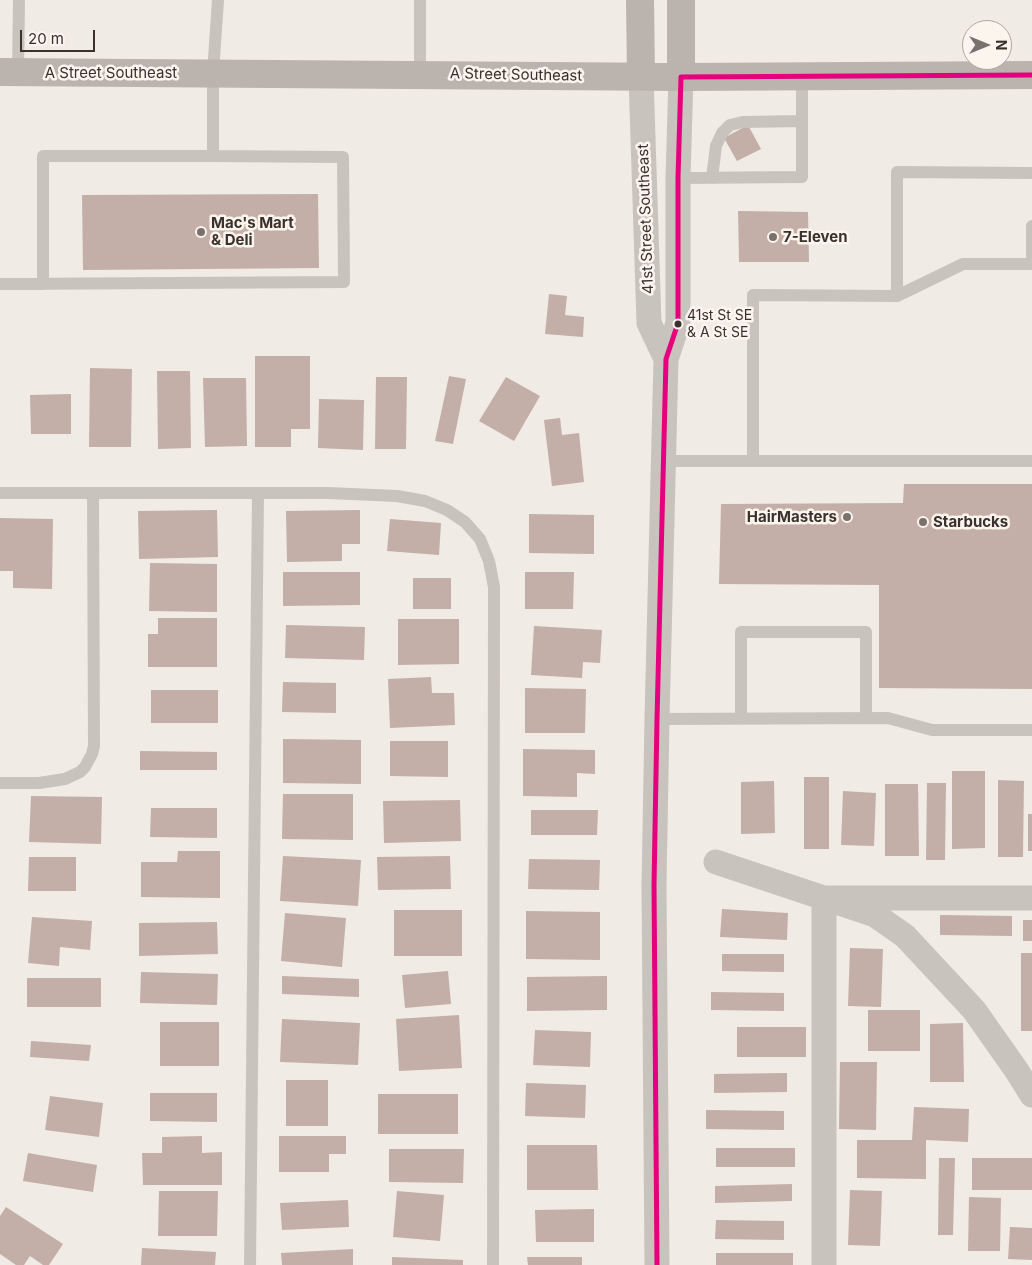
<!DOCTYPE html>
<html>
<head>
<meta charset="utf-8">
<style>
  body { margin:0 }
  #map { position:relative; width:1032px; height:1265px; overflow:hidden; background:#f0ebe5; font-family:Inter,sans-serif }
  canvas { display:block }
  .north { position:absolute; left:962px; top:20px; width:50px; height:50px; box-sizing:border-box; background:#fbf5ee; border:1px solid #aea6a0; border-radius:50%; rotate:90deg; font-size:14px; font-weight:700; line-height:20px; text-align:center; color:#3b302b }
  .north::after { content:''; display:block; margin:auto; width:18px; height:22px; background:#7a716c; clip-path:polygon(50% 0,100% 100%,50% 72%,0 100%) }
  .scale { position:absolute; left:20px; top:30px; width:75px; height:22px; box-sizing:border-box; border:2px solid #3b302b; border-top:0; padding-left:6px; font-size:15px; line-height:18px; white-space:nowrap; color:#3b302b; -webkit-text-stroke:4px #fbf5ee; paint-order:stroke }
</style>
</head>
<body>
<div id="map">
<canvas width="1032" height="1265"></canvas>
<div class="north">N</div>
<div class="scale">20 m</div>
</div>
<script>
const ctx = document.querySelector('canvas').getContext('2d');
ctx.lineJoin = 'round';
function fill(path, color) { ctx.fillStyle = color; ctx.fill(path, 'evenodd'); }
const shape = rows => new Path2D(rows.map(r => 'M' + r).join(''));
function strokePath(path, color, width, dash) { ctx.strokeStyle = color; ctx.lineWidth = width; ctx.lineCap = dash ? 'butt' : 'round'; ctx.setLineDash(dash || []); ctx.stroke(path); }
function drawText(font, color, halo, rows, align = 'center') {
  ctx.font = font + ' Inter,sans-serif'; ctx.lineWidth = 5; ctx.setLineDash([]); ctx.textBaseline = 'middle'; ctx.strokeStyle = halo; ctx.fillStyle = color; for (const [text, x, y, turn = 0] of rows) {
    ctx.save(); ctx.translate(x, y); ctx.rotate((+turn || 0) * Math.PI / 180); ctx.textAlign = isNaN(turn) ? turn : align; if (halo) ctx.strokeText(text, 0, 0); ctx.fillText(text, 0, 0); ctx.restore();
  }
}
fill(shape([
  [748,125,761,149,737,161,724,138],
  [318,194,319,268,83,270,82,195],
  [738,211,808,212,809,262,739,262],
  [549,294,567,296,565,315,584,317,583,337,545,334],
  [255,356,310,356,310,429,291,429,291,447,255,447],
  [90,368,132,369,131,447,89,447],
  [157,371,190,371,191,448,158,449],
  [449,376,466,379,453,444,435,441],
  [376,377,407,377,406,449,375,449],
  [506,377,540,396,514,441,479,421],
  [203,378,246,378,247,446,205,447],
  [71,394,71,434,31,434,30,395],
  [319,399,364,400,363,450,318,448],
  [560,418,562,435,579,433,584,482,552,486,544,420],
  [904,484,1032,484,1032,689,879,688,879,585,719,584,721,504,903,503],
  [217,510,218,557,139,559,138,511],
  [360,510,360,544,342,544,342,561,287,562,286,511],
  [529,514,594,515,594,554,529,553],
  [0,518,53,519,52,589,13,588,13,571,0,571],
  [390,519,441,523,439,555,387,551],
  [150,563,217,564,217,612,149,611],
  [283,572,360,572,360,605,283,606],
  [525,572,574,572,573,609,525,609],
  [413,578,451,578,451,609,413,609],
  [158,618,217,618,217,667,148,667,148,634,158,634],
  [398,619,459,619,459,664,398,665],
  [286,625,365,627,364,660,285,658],
  [534,626,602,630,600,663,583,662,582,678,531,675],
  [431,677,432,693,454,693,455,725,390,728,388,679],
  [283,682,336,683,336,713,282,712],
  [525,688,586,689,585,733,525,733],
  [151,690,218,690,218,723,151,723],
  [283,739,361,740,361,784,283,783],
  [390,741,448,741,448,777,390,776],
  [523,749,595,750,595,774,577,773,577,797,523,796],
  [140,751,217,752,217,770,140,770],
  [952,771,985,771,985,848,952,849],
  [804,777,829,777,829,849,804,849],
  [998,780,1024,781,1023,857,998,857],
  [774,781,775,833,741,834,741,782],
  [927,783,946,783,945,860,926,860],
  [885,784,918,784,919,856,885,856],
  [843,791,876,793,874,846,841,845],
  [283,794,353,794,353,840,282,839],
  [31,796,102,797,101,844,29,842],
  [460,800,461,841,384,843,383,801],
  [151,808,217,808,217,838,150,837],
  [531,810,598,810,597,835,531,835],
  [1028,814,1032,814,1032,851,1028,851],
  [178,851,220,851,220,898,141,897,141,862,177,862],
  [283,856,361,860,358,906,280,901],
  [450,856,451,889,378,890,377,857],
  [29,857,76,857,76,891,28,891],
  [529,859,600,860,599,890,528,889],
  [722,909,788,913,787,940,720,937],
  [394,910,462,910,462,956,394,956],
  [526,911,600,912,600,960,526,959],
  [285,913,346,918,342,967,281,961],
  [940,915,1012,916,1012,936,940,935],
  [32,917,92,921,90,950,60,947,59,966,28,963],
  [1023,920,1032,920,1032,941,1023,941],
  [217,922,218,954,139,956,139,923],
  [850,948,883,949,881,1007,848,1006],
  [1021,953,1032,953,1032,1031,1021,1031],
  [722,954,784,954,784,972,722,971],
  [448,971,451,1004,405,1008,402,975],
  [141,972,218,974,217,1005,140,1003],
  [282,976,359,979,359,997,282,994],
  [607,976,607,1010,527,1011,527,977],
  [27,978,101,978,101,1007,27,1007],
  [711,992,784,993,784,1011,711,1010],
  [868,1010,920,1010,920,1051,868,1051],
  [459,1015,462,1068,399,1071,396,1019],
  [282,1019,360,1023,358,1065,280,1062],
  [160,1022,219,1022,219,1066,160,1066],
  [963,1023,964,1082,930,1082,930,1024],
  [737,1027,806,1027,806,1057,737,1057],
  [535,1030,591,1032,590,1067,533,1065],
  [31,1041,91,1045,89,1061,30,1057],
  [840,1062,877,1062,876,1130,839,1129],
  [787,1073,787,1092,714,1093,714,1074],
  [286,1080,328,1080,328,1126,286,1126],
  [526,1083,586,1085,585,1118,525,1116],
  [150,1093,217,1093,217,1122,150,1121],
  [378,1094,458,1094,458,1134,378,1134],
  [50,1096,103,1103,99,1137,45,1130],
  [914,1107,969,1109,968,1142,926,1140,926,1179,857,1178,857,1140,912,1140],
  [706,1110,784,1111,784,1130,706,1129],
  [202,1136,202,1153,222,1152,222,1185,143,1185,142,1153,162,1153,162,1137],
  [279,1136,346,1136,346,1154,329,1154,329,1172,279,1172],
  [527,1145,597,1145,598,1190,527,1190],
  [716,1148,795,1148,795,1167,716,1167],
  [389,1149,464,1149,463,1183,389,1182],
  [28,1153,97,1165,93,1192,23,1181],
  [939,1158,955,1158,953,1235,938,1235],
  [972,1158,1032,1158,1032,1190,972,1190],
  [792,1184,792,1201,715,1203,715,1186],
  [850,1190,882,1191,880,1246,848,1245],
  [159,1191,218,1191,217,1236,158,1236],
  [397,1191,444,1195,440,1241,393,1237],
  [969,1197,1001,1198,1000,1251,968,1251],
  [348,1200,349,1227,282,1230,280,1203],
  [6,1207,63,1244,49,1265,43,1265,30,1256,24,1265,16,1265,0,1254,0,1216],
  [594,1209,594,1242,536,1242,535,1210],
  [716,1220,784,1221,784,1240,715,1239],
  [1010,1227,1032,1228,1032,1260,1008,1259],
  [142,1248,216,1252,215,1265,141,1265],
  [353,1249,353,1265,282,1265,281,1253],
  [716,1253,793,1253,793,1265,716,1265],
  [392,1257,463,1260,463,1265,392,1265],
  [527,1257,582,1257,582,1265,528,1265]
]), '#c3afa7');
strokePath(shape([
  [18,72,19,0],
  [420,74,420,0],
  [678,178,802,177,802,76],
  [712,178,716,146,722,133,730,125,743,122,802,121],
  [1032,264,1032,226],
  [0,284,344,282,343,157,213,156,213,73,218,0],
  [43,284,43,156,213,156],
  [897,296,897,172,1032,173],
  [663,461,1032,461],
  [753,461,753,295,897,296,963,264,1032,264],
  [0,493,328,493,397,496,425,501,447,510,465,522,480,539,489,561,494,587,494,609,493,1265],
  [657,719,888,718,932,730,1032,730],
  [741,719,741,632,866,632,866,718],
  [0,783,39,783,65,779,80,772,85,767,92,754,94,746,93,493],
  [250,1265,258,493]
]), '#c9c3be', 12);
strokePath(shape([
  [641,76,649,323,666,359],
  [716,862,875,915,905,936,974,1010,1017,1071,1032,1095],
  [657,1265,654,885,657,719,666,359,678,323,678,178,681,77],
  [824,1265,824,898,1032,898]
]), '#c9c3be', 25);
strokePath(shape([
  [640,0,641,76],
  [681,0,681,77],
  [0,72,681,77,1032,75]
]), '#bab3ae', 28);
strokePath(shape([
  [657,1265,654,885,657,719,666,359,678,323,678,178,681,77,1032,75]
]), '#e5007d', 5);
for (const [x, y, r, color] of [
  [201,232,5,"#7a716c"],
  [773,237,5,"#7a716c"],
  [678,324,4.5,"#3b302b"],
  [847,517,5,"#7a716c"],
  [923,522,5,"#7a716c"]
]) { const dot = new Path2D(); dot.arc(x, y, r, 0, 2 * Math.PI); ctx.fillStyle = color; ctx.fill(dot); strokePath(dot, '#fbf5ee', 2); }
drawText('14px', '#3b302b', '#fbf5ee', [
  ["41st St SE",687,316],
  ["& A St SE",687,333]
], 'left');
drawText('15px', '#3b302b', '#fbf5ee', [
  ["A Street Southeast",111,73],
  ["A Street Southeast",516,75,1],
  ["41st Street Southeast",646,219,-92]
]);
drawText('bold 15px', '#3b302b', '#fbf5ee', [
  ["Mac's Mart",211,223],
  ["& Deli",211,240],
  ["7-Eleven",783,237],
  ["HairMasters",837,517,"right"],
  ["Starbucks",933,522]
], 'left');
</script>
</body>
</html>
